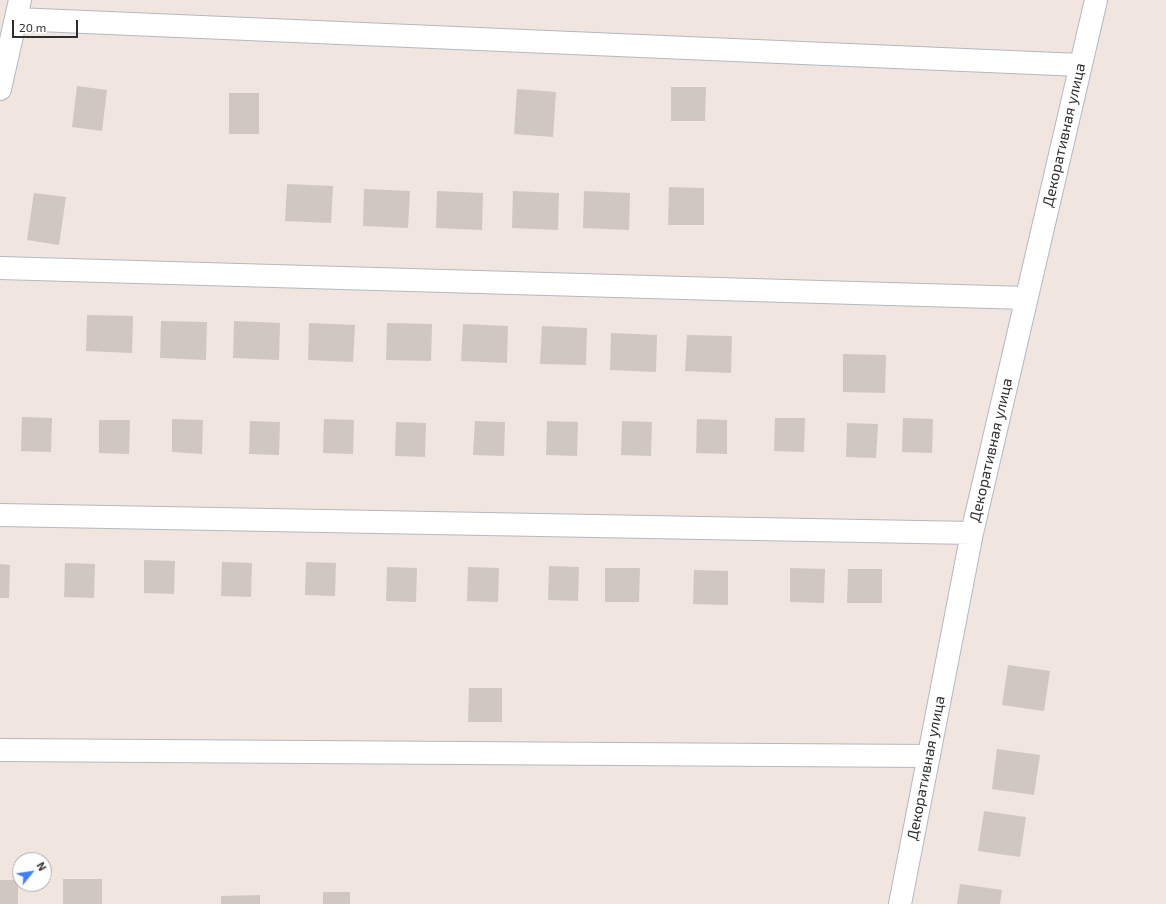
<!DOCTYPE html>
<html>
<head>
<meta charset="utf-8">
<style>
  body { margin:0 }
  #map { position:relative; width:1166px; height:904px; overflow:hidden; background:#f0e6df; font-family:"Exo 2",sans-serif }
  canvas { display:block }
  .north { position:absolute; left:12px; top:852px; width:40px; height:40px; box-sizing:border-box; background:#fff; border:1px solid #ababab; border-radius:50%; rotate:60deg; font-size:11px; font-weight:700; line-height:16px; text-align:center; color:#2e2e2e }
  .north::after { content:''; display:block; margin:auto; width:14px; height:18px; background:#3d80ff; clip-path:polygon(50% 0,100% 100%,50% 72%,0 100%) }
  .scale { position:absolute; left:12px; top:20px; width:66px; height:18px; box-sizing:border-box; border:2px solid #2e2e2e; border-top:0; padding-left:5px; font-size:12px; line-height:14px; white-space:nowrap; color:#2e2e2e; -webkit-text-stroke:3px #fff; paint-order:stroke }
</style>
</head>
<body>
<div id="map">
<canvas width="1166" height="904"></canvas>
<div class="north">N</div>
<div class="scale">20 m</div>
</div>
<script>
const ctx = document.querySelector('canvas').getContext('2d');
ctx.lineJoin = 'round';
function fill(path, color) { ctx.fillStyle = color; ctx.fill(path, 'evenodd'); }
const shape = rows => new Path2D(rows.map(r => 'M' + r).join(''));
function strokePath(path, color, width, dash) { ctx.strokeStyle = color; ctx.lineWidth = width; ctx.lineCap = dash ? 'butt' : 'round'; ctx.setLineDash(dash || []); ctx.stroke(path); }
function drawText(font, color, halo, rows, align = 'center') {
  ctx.font = font + ' "Exo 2",sans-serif'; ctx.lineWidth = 3; ctx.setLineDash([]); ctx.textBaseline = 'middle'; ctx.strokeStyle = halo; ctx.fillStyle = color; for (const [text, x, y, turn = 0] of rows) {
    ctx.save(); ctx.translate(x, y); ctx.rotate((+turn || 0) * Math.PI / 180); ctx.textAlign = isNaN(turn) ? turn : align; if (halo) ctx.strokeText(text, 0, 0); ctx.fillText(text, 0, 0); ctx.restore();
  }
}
fill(shape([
  [77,86,107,90,102,131,72,127],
  [671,87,706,87,705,121,671,121],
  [517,89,556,92,553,137,514,134],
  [229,93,259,93,259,134,229,134],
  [287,184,333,186,331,223,285,221],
  [669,187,704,188,704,225,668,225],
  [364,189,410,191,408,228,363,226],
  [437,191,483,193,482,230,436,228],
  [513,191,559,193,558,230,512,228],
  [584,191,630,193,629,230,583,228],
  [34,193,66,197,59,245,27,240],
  [87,315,133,316,132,353,86,351],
  [161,321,207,322,206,360,160,358],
  [234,321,280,323,279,360,233,358],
  [309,323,355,325,353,362,308,360],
  [387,323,432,324,431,361,386,360],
  [463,324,508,326,507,363,461,361],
  [542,326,587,328,586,365,540,364],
  [611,333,657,335,656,372,610,370],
  [687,335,732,336,731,373,685,371],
  [843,354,886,355,885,393,843,392],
  [22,417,52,418,51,452,21,451],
  [775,418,805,418,804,452,774,451],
  [903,418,933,419,932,453,902,452],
  [172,419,203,420,202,454,172,452],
  [324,419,354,420,353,454,323,453],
  [697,419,727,420,727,454,696,453],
  [99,420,130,420,129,454,99,453],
  [250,421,280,422,279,455,249,454],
  [475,421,505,422,504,456,473,455],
  [547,421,578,422,577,456,546,455],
  [622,421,652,422,651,456,621,455],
  [396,422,426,423,425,457,395,456],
  [847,423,878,424,876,458,846,457],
  [144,560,175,561,174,594,144,593],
  [222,562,252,563,251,597,221,596],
  [306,562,336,563,335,596,305,595],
  [65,563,95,564,94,598,64,597],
  [0,564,10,565,9,598,0,598],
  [549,566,579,567,578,601,548,600],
  [387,567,417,568,416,602,386,601],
  [468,567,499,568,498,602,467,601],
  [605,568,640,568,639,602,605,602],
  [790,568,825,569,824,603,790,602],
  [848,569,882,569,882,603,847,603],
  [694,570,728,571,728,605,693,604],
  [1008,665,1050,671,1044,711,1002,705],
  [469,688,502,688,502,722,468,722],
  [997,749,1040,755,1034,795,992,789],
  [984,811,1026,817,1020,857,978,851],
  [63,879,102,879,102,904,63,904],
  [0,880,18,880,18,904,0,904],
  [960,884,1002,890,1000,904,957,904],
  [323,892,350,892,350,904,323,904],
  [260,895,260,904,221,904,221,896]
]), '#cfc7c0');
const minor = shape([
  [16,19,1080,65],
  [0,89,20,0],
  [0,268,1026,298],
  [0,515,972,533],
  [0,750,929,756],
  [900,904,972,533,1096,0]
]);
strokePath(minor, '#b3b8c2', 24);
strokePath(minor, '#fff', 22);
drawText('15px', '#2e2e2e', '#fff', [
  ["Декоративная улица",1064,135,-77],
  ["Декоративная улица",991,450,-77],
  ["Декоративная улица",926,768,-79]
]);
</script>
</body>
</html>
